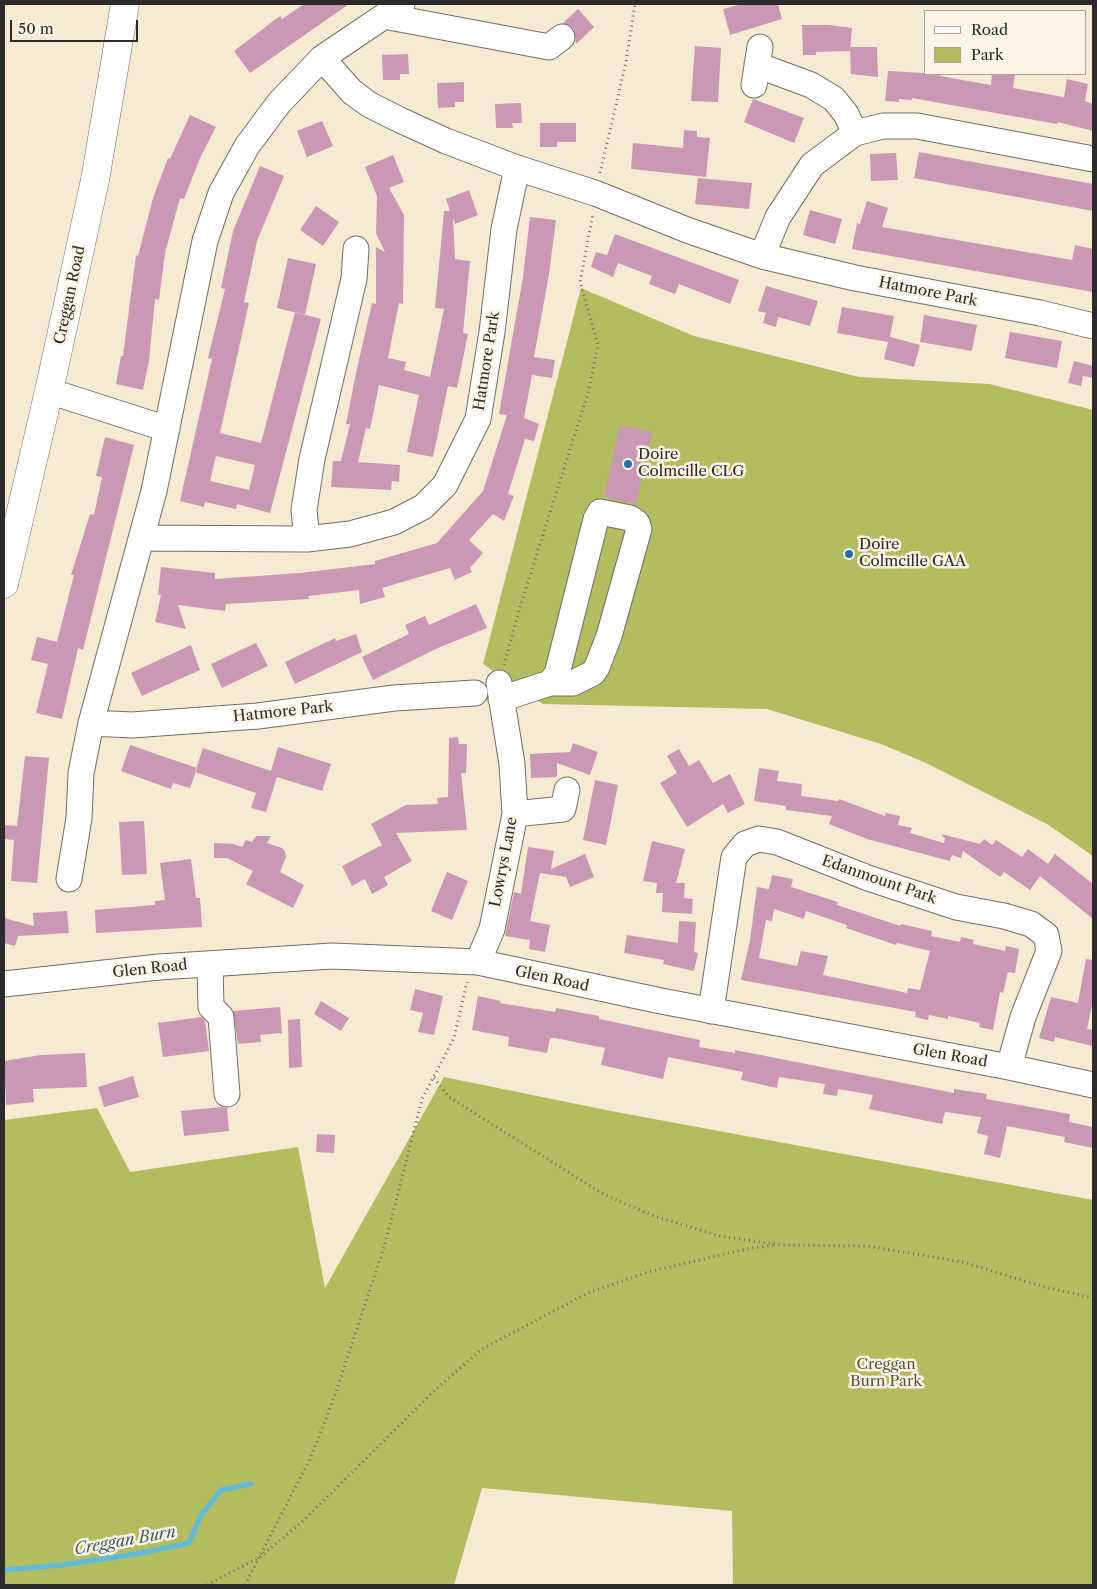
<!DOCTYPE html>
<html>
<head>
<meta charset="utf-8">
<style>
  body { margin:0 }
  #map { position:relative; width:1097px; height:1589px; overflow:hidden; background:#f7ead2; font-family:"Libre Caslon Text",serif }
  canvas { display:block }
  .frame { position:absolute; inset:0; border:5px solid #2b2b2b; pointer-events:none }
  .legend { position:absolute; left:924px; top:10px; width:162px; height:65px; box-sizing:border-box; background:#fcf5e5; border:1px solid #a8a49b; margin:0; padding:6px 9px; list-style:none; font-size:15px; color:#2b2b2b }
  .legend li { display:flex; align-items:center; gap:10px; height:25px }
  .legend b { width:25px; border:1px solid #a8a49b }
  .scale { position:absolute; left:10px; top:20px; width:128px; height:22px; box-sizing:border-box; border:2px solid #2b2b2b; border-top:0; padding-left:6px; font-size:15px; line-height:18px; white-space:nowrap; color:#2b2b2b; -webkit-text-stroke:4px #fcf5e5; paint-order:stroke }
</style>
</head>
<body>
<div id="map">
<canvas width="1097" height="1589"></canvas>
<div class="frame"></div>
<ul class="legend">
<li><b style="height:6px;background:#fff"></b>Road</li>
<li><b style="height:14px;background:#b1bd5f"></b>Park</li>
</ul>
<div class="scale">50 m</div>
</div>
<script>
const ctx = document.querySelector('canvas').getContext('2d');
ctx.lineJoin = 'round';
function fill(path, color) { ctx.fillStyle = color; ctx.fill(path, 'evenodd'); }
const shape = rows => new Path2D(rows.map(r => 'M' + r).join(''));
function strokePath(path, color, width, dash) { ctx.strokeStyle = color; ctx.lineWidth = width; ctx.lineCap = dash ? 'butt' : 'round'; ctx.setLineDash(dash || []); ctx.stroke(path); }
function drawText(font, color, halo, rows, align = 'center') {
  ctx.font = font + ' "Libre Caslon Text",serif'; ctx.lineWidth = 5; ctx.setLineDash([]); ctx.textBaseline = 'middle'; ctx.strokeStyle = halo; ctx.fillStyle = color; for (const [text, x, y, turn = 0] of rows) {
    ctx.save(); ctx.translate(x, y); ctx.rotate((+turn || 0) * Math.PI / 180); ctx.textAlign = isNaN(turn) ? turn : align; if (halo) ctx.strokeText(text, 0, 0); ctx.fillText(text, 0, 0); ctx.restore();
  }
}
fill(shape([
  [581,288,694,336,859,377,989,384,1093,410,1093,856,1047,824,926,763,881,744,767,709,543,704,483,664],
  [444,1077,616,1112,1093,1200,1093,1585,733,1585,732,1511,482,1488,454,1585,4,1585,4,1120,97,1108,130,1172,298,1147,325,1288]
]), '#b1bd5f');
strokePath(shape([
  [4,1570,62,1565,136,1554,189,1543,201,1515,221,1490,251,1484]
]), '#5ebbdc', 5);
fill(shape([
  [304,4,349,4,250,73,234,51,280,16,282,19],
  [742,4,778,4,782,19,730,35,723,9],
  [578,9,594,27,576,44,574,29,563,23],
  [802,25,829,25,852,28,850,51,816,52,816,55,803,55],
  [695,46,721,48,718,102,691,101],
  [850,47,877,47,878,77,851,74],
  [408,54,409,74,400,74,400,80,383,80,382,55],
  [888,71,940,74,940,76,991,85,992,74,1015,74,1013,88,1064,97,1067,79,1088,84,1085,101,1093,104,1093,131,1058,122,1057,124,912,98,912,100,899,99,899,102,885,101],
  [464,82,464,102,455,102,455,107,438,108,437,83],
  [753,99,804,118,794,143,744,122],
  [521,103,522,123,512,123,513,128,496,128,495,104],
  [190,115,216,127,200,158,184,199,180,198,165,253,159,300,155,299,149,361,143,390,116,384,121,356,123,356,136,255,138,256,153,198,168,158,170,159],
  [322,121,333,146,307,157,297,131],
  [540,123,576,123,576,142,557,142,557,147,540,147],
  [684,130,697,131,697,137,710,138,706,177,631,169,633,143,683,148],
  [919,152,1093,184,1093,211,914,178],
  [896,153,898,180,871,181,870,154],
  [393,155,404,182,389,188,404,215,403,304,399,303,388,358,406,362,404,370,430,377,444,309,435,308,444,211,450,211,446,199,469,190,478,215,455,224,453,218,455,259,470,261,463,333,468,334,457,388,448,386,433,457,407,452,419,395,379,385,370,429,366,428,358,462,400,465,399,482,392,481,391,490,331,487,333,461,341,461,350,424,346,424,356,373,372,303,376,304,376,247,385,252,376,233,377,196,365,167],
  [260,166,284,176,257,241,244,302,249,303,220,433,261,443,295,312,321,319,270,513,237,504,236,509,205,502,204,507,180,501,212,359,208,358,225,289,221,288,233,231],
  [216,456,255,465,249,490,210,481],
  [698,178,752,183,749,209,695,204],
  [867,201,888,208,882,227,1072,260,1075,245,1093,249,1093,292,852,249,857,223,860,224],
  [316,206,339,222,323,246,300,230],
  [810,210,842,219,835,244,803,235],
  [530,217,556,220,549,274,534,357,555,360,552,378,532,375,524,418,539,424,534,441,525,439,508,494,514,496,504,521,493,514,469,540,483,553,470,568,472,572,455,580,450,568,382,588,385,597,360,604,359,590,308,596,309,599,226,604,225,611,178,605,186,629,155,622,161,595,158,595,161,567,215,573,215,579,300,573,375,564,375,561,437,543,483,491,507,415,499,414,523,277],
  [615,234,739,280,730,304,679,284,675,294,649,284,652,276,618,263,613,277,591,267,596,252,607,255],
  [288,258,316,264,305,315,277,308],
  [766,286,818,301,810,326,778,317,776,327,763,323,766,313,758,311],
  [842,307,894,316,890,337,920,345,914,367,884,359,888,342,837,333],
  [924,315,977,325,972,351,920,342],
  [1010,332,1062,341,1057,368,1005,358],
  [1074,361,1093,366,1093,378,1083,376,1081,386,1068,383],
  [620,425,652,432,636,504,604,497],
  [105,437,134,445,83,650,78,648,62,719,36,713,48,664,31,660,37,637,57,642,74,575,71,575,90,514,94,515,102,477,96,476],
  [476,604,487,628,438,648,373,680,362,657,409,634,405,625,425,616,429,625],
  [356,634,362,652,295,684,285,662,335,638,336,641],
  [256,643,268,666,222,688,211,664],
  [191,645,200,670,142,696,131,673],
  [458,737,459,744,467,744,466,773,461,773,467,830,396,833,412,861,384,877,388,885,372,894,365,879,352,886,342,866,382,845,371,824,406,805,438,804,437,798,448,797,449,738],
  [573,743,598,752,590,775,557,763,557,777,531,778,530,754,570,752],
  [130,745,197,768,190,788,173,783,171,789,121,771],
  [278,747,331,764,322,791,277,777,266,812,251,808,256,793,195,772,203,748,271,771],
  [679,749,689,766,699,760,713,783,730,774,745,804,728,813,723,804,687,827,660,783,677,773,667,756],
  [25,756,49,758,37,883,11,881,14,840,4,839,4,825,17,826],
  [759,768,779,771,777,781,802,784,801,796,838,801,839,799,885,816,886,813,900,816,898,825,912,828,910,833,944,843,945,839,941,834,980,844,984,839,992,845,996,840,1022,857,1028,849,1048,864,1055,854,1093,884,1093,919,1040,876,1030,890,1004,872,1000,877,963,851,961,858,952,855,950,861,867,839,829,824,832,816,786,810,786,806,754,801],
  [595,780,618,785,606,845,583,840],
  [144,821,147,874,122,875,119,822],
  [256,836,271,836,267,843,282,848,285,852,286,857,280,872,304,885,293,908,246,884,253,871,227,858,214,858,214,843,233,844,242,847,246,840,252,842],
  [652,841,685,849,676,883,685,883,684,898,693,899,692,914,662,912,663,893,656,893,657,883,643,881],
  [528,847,554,851,551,869,585,854,594,877,570,887,566,877,540,873,530,921,550,925,545,952,529,949,530,940,505,936,514,892,521,894],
  [191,859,196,898,200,898,202,927,96,933,95,910,155,905,155,901,165,900,160,863],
  [447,872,468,881,452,920,431,911],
  [772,875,793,879,791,887,838,902,837,905,900,926,901,924,932,931,931,936,960,942,961,937,974,940,973,944,1005,951,1006,946,1019,949,1015,973,1008,972,1003,993,1000,992,993,1030,979,1027,980,1023,948,1016,948,1019,929,1015,928,1020,915,1017,916,1012,741,980,750,940,757,887,769,889],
  [774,909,804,919,806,911,847,925,846,928,896,945,897,943,930,951,920,990,908,988,907,993,823,975,828,956,801,951,797,966,759,958,766,920,772,921],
  [67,911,69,933,18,936,15,946,4,943,4,918,34,926,33,913],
  [679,921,696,922,694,952,698,953,694,971,663,964,664,960,624,953,627,935,678,943],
  [1086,959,1093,960,1093,1001,1087,1029,1093,1030,1093,1046,1055,1037,1054,1042,1039,1038,1051,997,1078,1003],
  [415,989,443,996,434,1035,418,1032,423,1013,410,1010],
  [478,996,501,1001,500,1003,555,1012,556,1008,599,1016,599,1019,700,1040,699,1047,735,1053,735,1050,954,1093,954,1089,987,1094,986,1099,1070,1114,1069,1122,1093,1127,1093,1148,1064,1142,1065,1137,1007,1126,1000,1158,984,1154,988,1136,977,1133,981,1117,945,1112,942,1124,869,1109,873,1095,838,1089,837,1096,823,1094,825,1084,779,1077,777,1088,741,1080,743,1072,668,1057,663,1079,601,1065,605,1048,555,1038,550,1038,547,1053,508,1046,509,1037,472,1030],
  [321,1001,349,1018,341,1031,314,1014],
  [280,1007,282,1033,260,1035,261,1042,238,1044,233,1011],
  [201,1017,205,1021,209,1051,163,1057,158,1023],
  [300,1019,302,1067,289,1068,288,1020],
  [85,1053,87,1087,33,1089,34,1102,6,1105,4,1061,41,1055],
  [133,1076,139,1097,104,1107,98,1087],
  [221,1107,227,1108,229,1131,184,1136,181,1111],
  [317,1134,335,1135,334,1153,316,1152]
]), '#ca98b4');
const minor = shape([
  [384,16,549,47,562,37],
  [322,58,352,92,370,105,400,120,446,141,517,168,595,193,687,230,762,256,855,278,1040,313,1093,326],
  [757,65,811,85,834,99,846,114,855,133],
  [754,85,760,47],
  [762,256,778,217,812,165,855,133,883,126,917,126,1093,159],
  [49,391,167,429],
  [142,538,307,539,350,534,394,522,423,507,445,485,478,419,492,332,504,229,517,168],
  [307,539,304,510,312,459,354,279,356,249],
  [501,699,550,683,573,683,593,673,597,667,609,636,639,529,637,523,630,518,600,512,596,519,557,674,550,683],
  [91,723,132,725,258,716,394,698,475,693],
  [515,814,563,809,567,790],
  [69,879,79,818,81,773,91,723,154,491,205,241,221,193,247,146,279,103,322,58,402,4],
  [478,962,492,929,515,814,512,764,499,683],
  [210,964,211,1007,221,1017,227,1094],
  [4,984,159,967,332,956,478,962,661,1001,1009,1067,1093,1085],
  [711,1011,734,857,745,844,759,839,777,842,868,878,956,907,1004,916,1031,924,1046,935,1049,951,1023,1017,1009,1067]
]);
const major = shape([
  [4,584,49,391,95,180,125,4]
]);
strokePath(minor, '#726e65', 27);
strokePath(major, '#726e65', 29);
strokePath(shape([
  [600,173,626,62,635,4],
  [504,665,520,607,588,393,598,345,580,282,593,214],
  [434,1078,449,1097,501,1130,603,1194,651,1215,720,1236,753,1241,782,1245,867,1246,963,1262,1041,1286,1093,1298],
  [207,1585,260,1557,302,1522,435,1390,482,1349,588,1293,648,1272,751,1248,776,1245],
  [245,1585,311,1457,335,1395,385,1244,422,1099,454,1038,467,982]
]), '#726e65', 3, [1, 4]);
strokePath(minor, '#fff', 25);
strokePath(major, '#fff', 28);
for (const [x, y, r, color] of [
  [628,464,5,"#1f6fb2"],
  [849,554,5,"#1f6fb2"]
]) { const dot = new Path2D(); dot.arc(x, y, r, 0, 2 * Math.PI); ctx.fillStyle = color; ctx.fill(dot); strokePath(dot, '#fcf5e5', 2); }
drawText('15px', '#2b2b2b', '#fcf5e5', [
  ["Hatmore Park",928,292,11],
  ["Creggan Road",70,295,-78],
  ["Hatmore Park",487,361,-81],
  ["Hatmore Park",283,712,-6],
  ["Lowrys Lane",504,862,-79],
  ["Edanmount Park",879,880,19],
  ["Glen Road",150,969,-6],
  ["Glen Road",552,979,12],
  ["Glen Road",950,1056,10]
]);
drawText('15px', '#2b2b2b', '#fcf5e5', [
  ["Doire",638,455],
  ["Colmcille CLG",638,472],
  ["Doire",859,545],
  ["Colmcille GAA",859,562]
], 'left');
drawText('15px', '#53573b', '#fcf5e5', [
  ["Creggan",886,1365],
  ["Burn Park",886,1382]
]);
drawText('italic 16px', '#3d5d69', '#fcf5e5', [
  ["Creggan Burn",125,1541,-10]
]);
</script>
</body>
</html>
